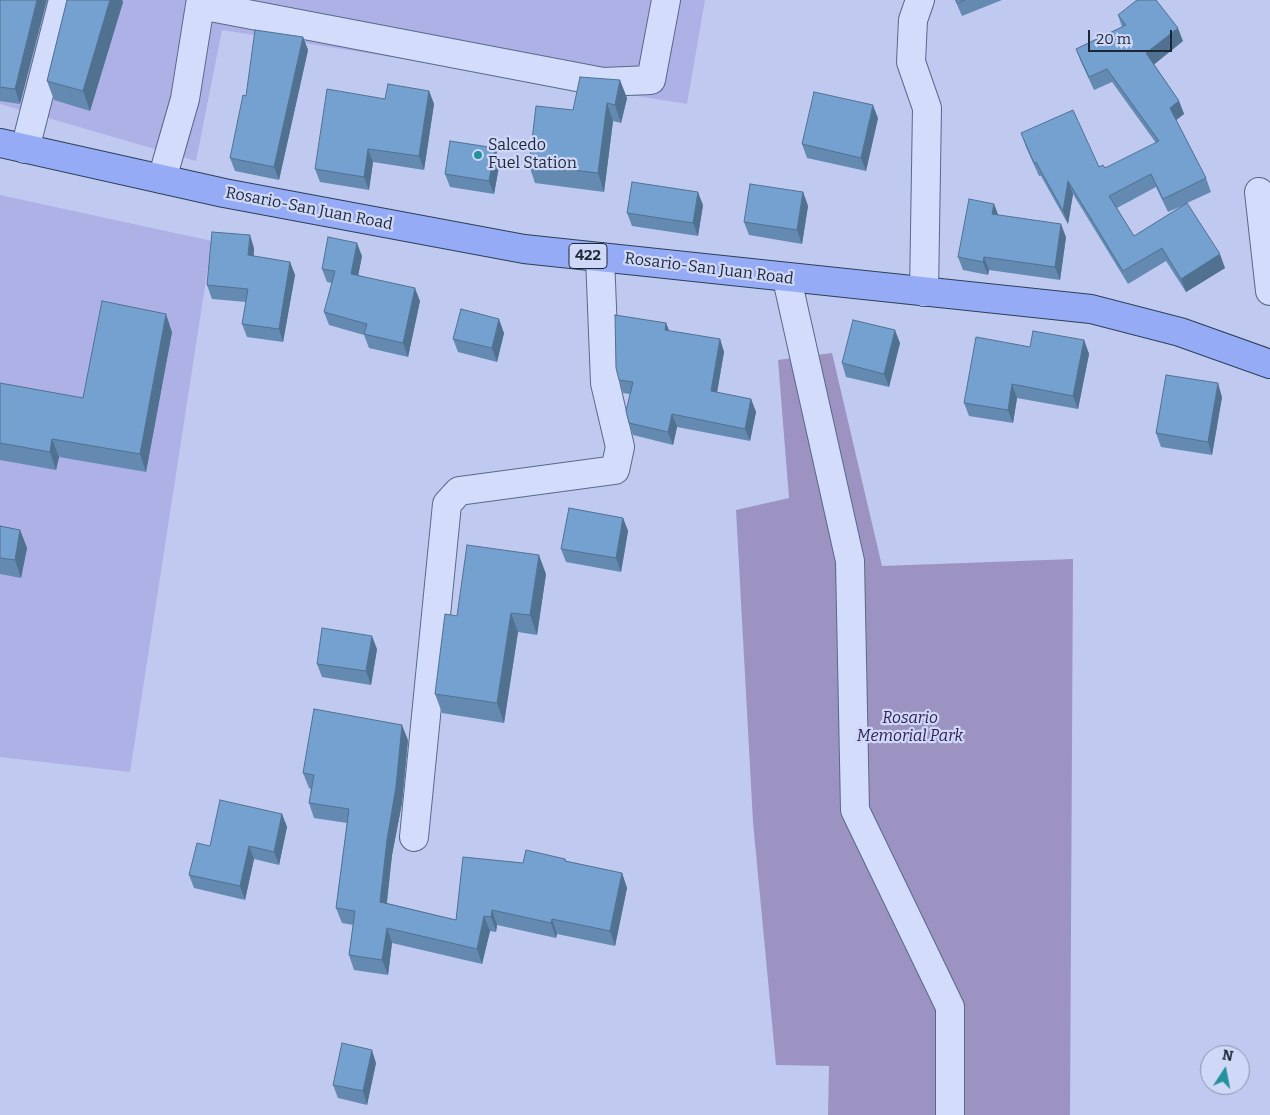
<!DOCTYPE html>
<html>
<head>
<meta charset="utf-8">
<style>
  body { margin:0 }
  #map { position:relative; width:1270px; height:1115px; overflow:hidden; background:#c0caf0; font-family:Bitter,serif }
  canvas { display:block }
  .north { position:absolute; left:1200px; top:1045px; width:50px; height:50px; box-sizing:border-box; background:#d0d8f7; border:1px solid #8892ab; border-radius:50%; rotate:11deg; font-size:14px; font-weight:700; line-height:20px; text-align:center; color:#1c2838 }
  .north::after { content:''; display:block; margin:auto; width:18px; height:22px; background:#25919b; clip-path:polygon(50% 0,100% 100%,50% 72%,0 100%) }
  .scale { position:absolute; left:1088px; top:30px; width:84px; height:22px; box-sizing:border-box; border:2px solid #1c2838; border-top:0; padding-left:6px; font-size:15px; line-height:18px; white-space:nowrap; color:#1c2838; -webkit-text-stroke:4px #d0d8f7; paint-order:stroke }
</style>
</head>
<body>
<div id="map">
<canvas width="1270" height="1115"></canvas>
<div class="north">N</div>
<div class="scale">20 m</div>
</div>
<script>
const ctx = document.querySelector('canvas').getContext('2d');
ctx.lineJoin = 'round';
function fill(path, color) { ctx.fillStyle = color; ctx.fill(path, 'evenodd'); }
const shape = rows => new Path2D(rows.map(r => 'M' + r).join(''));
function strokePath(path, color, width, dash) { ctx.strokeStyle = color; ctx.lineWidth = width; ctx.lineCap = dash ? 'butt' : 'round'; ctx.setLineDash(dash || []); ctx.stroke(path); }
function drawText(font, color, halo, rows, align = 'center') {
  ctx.font = font + ' Bitter,serif'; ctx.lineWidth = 4.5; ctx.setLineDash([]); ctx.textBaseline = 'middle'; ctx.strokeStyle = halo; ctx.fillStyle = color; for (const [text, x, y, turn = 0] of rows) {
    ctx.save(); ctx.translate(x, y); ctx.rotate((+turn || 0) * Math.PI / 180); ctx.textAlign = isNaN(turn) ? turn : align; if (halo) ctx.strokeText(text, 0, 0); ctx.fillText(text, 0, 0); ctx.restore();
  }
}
fill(shape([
  [0,0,705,0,687,104,222,30,196,161,0,104],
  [0,195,212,241,130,772,0,757]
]), '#adb1e6');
fill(shape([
  [832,353,882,566,1073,559,1070,1115,828,1115,829,1066,776,1065,753,822,736,510,789,498,778,360]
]), '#9d93c2');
const minor = shape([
  [920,0,913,20,911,62,927,108,924,292],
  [25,149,63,0],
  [162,179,185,99,200,5,603,82,651,80,666,0],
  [1259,192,1270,291],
  [787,279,850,561,855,810,950,1007,950,1115],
  [414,837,447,504,459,491,615,470,620,447,605,383,600,257]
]);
const major = shape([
  [0,143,224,193,524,249,1091,309,1180,332,1270,364]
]);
strokePath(minor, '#576a89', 30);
strokePath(major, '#2c3f57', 30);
strokePath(minor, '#d3dcfa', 28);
strokePath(major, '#96abf5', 28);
fill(shape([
  [0,0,20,104,0,101],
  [67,0,122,0,123,2,90,111,54,100,47,81],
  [955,0,1002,0,962,16],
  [1118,15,1183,41,1154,64,1179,101,1184,114,1176,120,1206,178,1211,192,1187,203,1225,268,1186,292,1166,261,1128,284,1073,194,1068,224,1041,176,1039,176,1026,147,1021,133,1099,167,1105,168,1156,143,1112,82,1094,90,1081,62,1076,49,1122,27],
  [1156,187,1168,212,1184,205,1134,236,1117,208],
  [303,37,308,50,279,180,235,171,230,158,246,96],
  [429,91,434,104,424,170,373,162,369,190,320,182,315,169,385,99],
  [627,98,621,123,613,121,604,192,535,183,529,165,573,110],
  [878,118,866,171,807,158,802,144],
  [500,161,494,194,450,187,445,174],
  [803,192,808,206,802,244,749,235,744,222],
  [994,204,998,215,1066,237,1060,280,989,270,988,275,963,270,958,257],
  [703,205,698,236,632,226,627,213],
  [254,248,254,256,290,262,295,275,283,342,247,337,242,324,246,302,212,299,207,285],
  [362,256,358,275,420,301,408,357,369,348,364,335,329,325,324,312,332,283,327,282,322,269],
  [666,323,669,331,720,339,724,352,717,393,751,399,756,412,750,441,677,427,673,445,633,435,629,423,630,394,623,393,619,380],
  [172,332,146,472,59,457,56,470,0,460,0,383,83,398],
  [504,333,497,362,458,352,453,339],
  [1084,340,1089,354,1078,409,1017,398,1013,423,969,416,964,403,1030,347],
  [900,343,889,387,846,377,842,363],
  [1222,397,1212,455,1161,447,1156,433],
  [623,518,628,531,621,572,566,562,561,549],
  [0,526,20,530,27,548,21,578,0,574],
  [546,574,537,635,518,632,504,723,442,713,435,694,457,616],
  [377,649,371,685,322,677,317,664],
  [408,740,402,803,392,855,387,903,456,920,523,863,565,859,566,861,622,873,627,888,615,946,557,934,556,938,497,925,496,932,490,931,482,964,392,943,388,975,354,970,349,955,353,925,342,923,336,908,347,823,314,818,309,803,311,789,309,788,303,773],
  [282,814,287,827,279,865,254,859,245,900,194,888,189,875,210,846],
  [376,1063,367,1105,338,1098,333,1085]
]), '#648ab2');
fill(shape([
  [37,0,47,0,20,104,15,89],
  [110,0,122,0,123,2,90,111,83,91],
  [1178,28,1183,41,1151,67,1146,53],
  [303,37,308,50,279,180,274,167],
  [620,80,627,98,621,123,615,105],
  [429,91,434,104,424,170,419,156],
  [1179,101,1184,114,1175,121,1170,108],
  [607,103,613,121,604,192,598,173],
  [873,105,878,118,866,171,861,158],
  [495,148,500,161,494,194,489,181],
  [368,149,373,162,369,190,364,177],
  [1068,181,1073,194,1068,224,1063,211],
  [698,192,703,205,698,236,693,223],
  [803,192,808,206,802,244,797,230],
  [994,204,999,217,992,214],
  [1061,224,1066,237,1060,280,1055,267],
  [250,235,254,248,252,268,248,255],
  [357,243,362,256,356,287,351,274],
  [1220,254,1225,268,1186,292,1181,279],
  [984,257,989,270,988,275,983,262],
  [290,262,295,275,283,342,279,329],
  [415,288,420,301,408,357,403,343],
  [166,314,172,332,146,472,140,454],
  [499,319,504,333,497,362,492,348],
  [666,323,671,335,665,330],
  [895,330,900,343,889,387,884,374],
  [720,339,724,352,715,404,711,391],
  [1084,340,1089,354,1078,409,1073,396],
  [1218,383,1222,397,1212,455,1208,442],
  [1012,384,1017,398,1013,423,1008,410],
  [751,399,756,412,750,441,745,429],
  [672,414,677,427,673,445,668,432],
  [52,439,59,457,56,470,50,452],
  [623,518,628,531,621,572,616,558],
  [20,530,27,548,21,578,15,560],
  [539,555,546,574,537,635,530,615],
  [511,613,518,632,504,723,497,703],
  [372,636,377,649,371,685,366,671],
  [402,725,408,740,402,803,392,855,385,917,380,902,387,840],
  [282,814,287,827,279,865,274,852],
  [249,846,254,859,245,900,240,886],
  [622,873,627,888,615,946,610,931],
  [492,910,497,925,496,932,491,917],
  [484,916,490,931,482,964,477,949],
  [552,919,557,934,556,938,551,923],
  [387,928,392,943,388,975,382,960],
  [372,1050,376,1063,367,1105,363,1091]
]), '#517191');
const building = shape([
  [0,0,37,0,15,89,0,87,0,0],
  [67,0,110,0,83,91,47,81,67,0],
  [956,0,965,0,957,3,956,0],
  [1137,0,1156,0,1178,28,1146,53,1179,101,1170,108,1206,178,1163,199,1151,174,1109,196,1134,236,1187,203,1220,254,1181,279,1162,248,1123,271,1068,181,1063,211,1036,162,1034,163,1021,133,1073,110,1099,167,1103,165,1105,168,1159,141,1107,69,1089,77,1076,49,1126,25,1118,15,1137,0],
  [255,30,303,37,274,167,230,158,243,95,246,96,255,30],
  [580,77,620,80,615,105,607,103,598,173,529,165,536,106,573,110,580,77],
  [388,84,429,91,419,156,368,149,364,177,315,169,327,89,385,99,388,84],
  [814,92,873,105,861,158,802,144,814,92],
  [450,141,495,148,489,181,445,174,450,141],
  [632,182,698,192,693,223,627,213,632,182],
  [750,184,803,192,797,230,744,222,750,184],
  [969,199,994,204,992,214,1061,224,1055,267,984,257,983,262,958,257,969,199],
  [212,232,250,235,248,255,290,262,279,329,242,324,248,289,207,285,212,232],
  [328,237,357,243,351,274,415,288,403,343,364,334,367,324,324,312,335,271,322,269,328,237],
  [102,301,166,314,140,454,52,439,50,452,0,443,0,383,83,398,102,301],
  [461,309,499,319,492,348,453,339,461,309],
  [615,315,666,323,665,330,720,339,711,391,751,399,745,429,672,414,668,432,629,423,626,411,633,382,619,380,616,368,615,315],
  [853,320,895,330,884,374,842,363,853,320],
  [1033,331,1084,340,1073,396,1012,384,1008,410,964,403,976,337,1030,347,1033,331],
  [1166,375,1218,383,1208,442,1156,433,1166,375],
  [569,508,623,518,616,558,561,549,569,508],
  [0,526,20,530,15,560,0,558,0,526],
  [467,545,539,555,530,615,511,613,497,703,435,694,445,614,457,616,467,545],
  [322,628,372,636,366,671,317,664,322,628],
  [314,709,402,725,396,787,387,840,380,902,456,920,463,857,523,863,526,850,565,859,565,861,622,873,610,931,552,919,551,923,492,910,491,917,484,916,477,949,387,928,382,960,349,955,355,911,336,908,349,809,309,803,314,775,303,773,314,709],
  [220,800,282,814,274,852,249,846,240,886,189,875,197,843,210,846,220,800],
  [342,1043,372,1050,363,1091,333,1085,342,1043]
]);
fill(building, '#74a1cf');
strokePath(building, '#517191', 1);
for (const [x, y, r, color] of [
  [478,155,5,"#25919b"]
]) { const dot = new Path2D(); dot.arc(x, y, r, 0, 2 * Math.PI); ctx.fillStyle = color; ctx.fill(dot); strokePath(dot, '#d0d8f7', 2); }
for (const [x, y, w] of [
  [588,256,38]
]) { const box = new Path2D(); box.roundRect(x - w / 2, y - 12.5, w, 25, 4); ctx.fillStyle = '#d0d8f7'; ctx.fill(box); strokePath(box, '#1c2838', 1); }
drawText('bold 15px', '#1c2838', null, [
  ["422",588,256]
]);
drawText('16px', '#1c2838', '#d0d8f7', [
  ["Salcedo",488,146],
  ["Fuel Station",488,164]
], 'left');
drawText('16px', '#1c2838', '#d0d8f7', [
  ["Rosario-San Juan Road",309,209,11],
  ["Rosario-San Juan Road",709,269,7]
]);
drawText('italic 16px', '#342256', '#d0d8f7', [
  ["Rosario",910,719],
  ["Memorial Park",910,737]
]);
</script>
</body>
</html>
